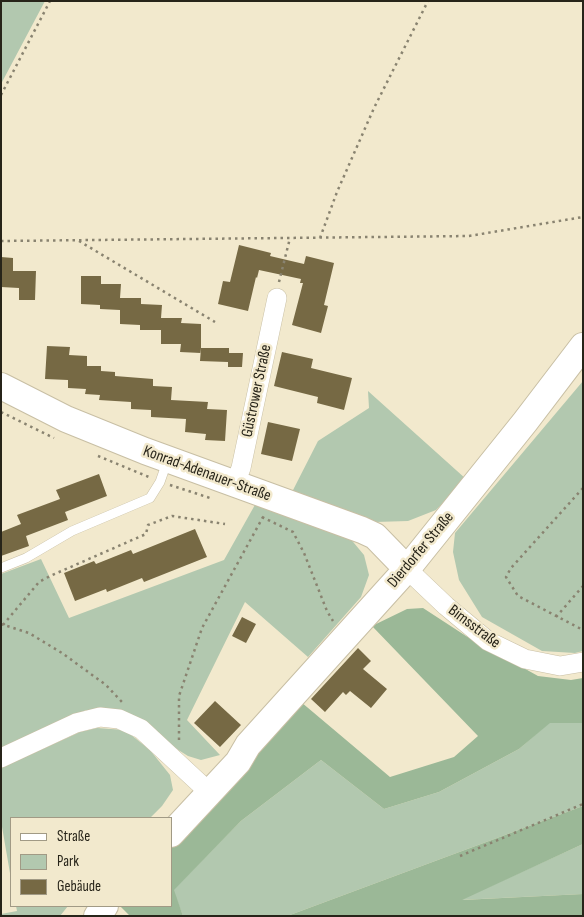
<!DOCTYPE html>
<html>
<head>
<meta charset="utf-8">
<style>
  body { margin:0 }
  #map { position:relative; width:584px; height:917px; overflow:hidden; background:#f2e9cd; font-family:"Sofia Sans Condensed",sans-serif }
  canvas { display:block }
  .frame { position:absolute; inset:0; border:2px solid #272419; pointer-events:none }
  .legend { position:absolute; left:10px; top:817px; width:162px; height:90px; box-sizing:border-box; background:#f2e9cd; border:1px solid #a19a85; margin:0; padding:6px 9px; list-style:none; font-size:15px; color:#272419 }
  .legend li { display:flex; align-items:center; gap:10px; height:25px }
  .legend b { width:25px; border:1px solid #a19a85 }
</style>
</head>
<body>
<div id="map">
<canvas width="584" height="917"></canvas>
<div class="frame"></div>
<ul class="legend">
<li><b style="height:6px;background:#fff"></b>Straße</li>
<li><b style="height:14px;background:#b2c8af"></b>Park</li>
<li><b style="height:14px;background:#766944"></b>Gebäude</li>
</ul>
</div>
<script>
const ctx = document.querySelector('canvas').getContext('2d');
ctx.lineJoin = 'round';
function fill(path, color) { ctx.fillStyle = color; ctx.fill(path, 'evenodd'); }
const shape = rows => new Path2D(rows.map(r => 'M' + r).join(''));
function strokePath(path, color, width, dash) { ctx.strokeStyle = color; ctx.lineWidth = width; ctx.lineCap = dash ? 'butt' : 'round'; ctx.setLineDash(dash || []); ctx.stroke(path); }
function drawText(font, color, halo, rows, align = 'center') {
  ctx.font = font + ' "Sofia Sans Condensed",sans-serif'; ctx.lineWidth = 5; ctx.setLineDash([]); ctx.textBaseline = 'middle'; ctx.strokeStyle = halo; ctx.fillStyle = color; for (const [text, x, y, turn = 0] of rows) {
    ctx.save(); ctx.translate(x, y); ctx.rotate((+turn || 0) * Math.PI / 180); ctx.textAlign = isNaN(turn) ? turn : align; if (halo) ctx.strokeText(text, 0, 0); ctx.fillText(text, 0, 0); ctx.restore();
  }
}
fill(shape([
  [1,1,45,1,1,84],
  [583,381,583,651,575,653,542,651,482,617,459,580,453,552,455,533],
  [368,391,466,479,436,510,408,521,375,522,291,494,318,441,369,408],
  [256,503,349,537,364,555,369,575,361,597,308,657,245,602,187,720,220,755,201,760,188,756,117,712,86,710,1,750,1,574,41,559,69,618,224,560],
  [550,722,583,723,583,806,290,915,183,916,173,890,241,821,321,760,384,809,439,792,519,749],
  [97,728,125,730,150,750,170,775,173,790,162,806,150,818,11,818,11,879,1,821,1,768,80,732],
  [583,844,583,894,460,900],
  [16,906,68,906,60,916,1,916,1,914,17,911]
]), '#b2c8af');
fill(shape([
  [423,608,466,636,538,676,571,680,583,678,583,723,550,723,519,749,439,792,384,809,321,760,241,821,174,890,183,916,130,916,120,906,171,906,171,847,225,793,301,702,390,777,454,757,478,736,372,626,407,609],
  [583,806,583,844,462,900,583,894,583,916,279,916,290,915]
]), '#9bb897');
fill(shape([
  [239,245,271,253,270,256,304,264,306,256,334,263,324,305,328,306,321,333,292,325,303,283,300,283,301,279,259,270,257,278,256,277,248,311,218,304,223,281,230,282],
  [1,257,13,258,13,271,36,271,35,300,19,300,19,288,1,287],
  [81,276,101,276,101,284,121,284,120,298,141,298,141,304,162,305,161,318,182,318,181,323,201,324,201,353,180,352,181,344,161,344,161,330,140,330,140,325,120,324,120,310,100,309,100,305,81,304],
  [47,346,70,347,69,355,87,356,87,366,101,366,101,371,115,372,115,376,153,379,153,386,172,387,171,400,208,402,207,409,227,410,225,441,205,440,206,434,185,432,186,419,151,417,151,410,131,409,131,402,99,400,100,395,85,394,86,389,68,388,68,380,45,379],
  [201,348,229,348,229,353,243,353,242,367,228,367,228,362,200,361],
  [282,352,313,359,311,368,352,378,344,410,317,403,318,397,274,386],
  [268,422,300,429,292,461,261,454],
  [99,474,107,496,65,512,68,520,26,536,29,546,1,556,1,532,21,524,17,515,60,499,56,490],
  [195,529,207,557,144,582,142,578,107,592,106,589,75,601,64,573,94,561,96,564,131,550,133,554],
  [242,617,256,624,246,643,232,636],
  [358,648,371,661,363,669,387,689,371,708,350,691,346,695,343,692,325,712,311,699],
  [215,701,241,725,220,747,194,723]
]), '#766944');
const lane = shape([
  [1,568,26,558,72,531,150,498,160,482,167,462]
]);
const street = shape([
  [235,483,241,468,277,298],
  [407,569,446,606,488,641,525,659,560,666,583,662],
  [1,758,76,723,100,717,119,719,141,729,210,793]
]);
const secondary = shape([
  [1,386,66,419,145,451,362,530,375,536,407,569],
  [171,834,238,762,248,745,407,569,525,422,583,346],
  [97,916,105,906]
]);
strokePath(lane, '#c8bfa4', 10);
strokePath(street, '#c8bfa4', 20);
strokePath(secondary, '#c8bfa4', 28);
strokePath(shape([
  [1,95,50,1],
  [320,238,337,192,374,108,428,1],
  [1,241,469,236,583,217],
  [79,241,215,322],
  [279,282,290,238],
  [1,412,54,438],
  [98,456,149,477],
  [170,485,210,498],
  [583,488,511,568,506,577,518,596,583,630],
  [262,517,293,532,304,553,327,611,333,621],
  [556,617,583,586],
  [1,624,29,633,62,653,106,685,122,702],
  [3,625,39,582,50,576,146,534,148,525,172,516,225,524],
  [179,740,179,696,202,628,263,517],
  [460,856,583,804]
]), '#898370', 2.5, [2.5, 4]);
strokePath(lane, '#fff', 9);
strokePath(street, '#fff', 19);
strokePath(secondary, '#fff', 26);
drawText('16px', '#272419', '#f2e9cd', [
  ["Güstrower Straße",257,391,-78],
  ["Konrad-Adenauer-Straße",207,474,20],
  ["Dierdorfer Straße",421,550,-50],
  ["Bimsstraße",474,627,37]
]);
</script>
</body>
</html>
